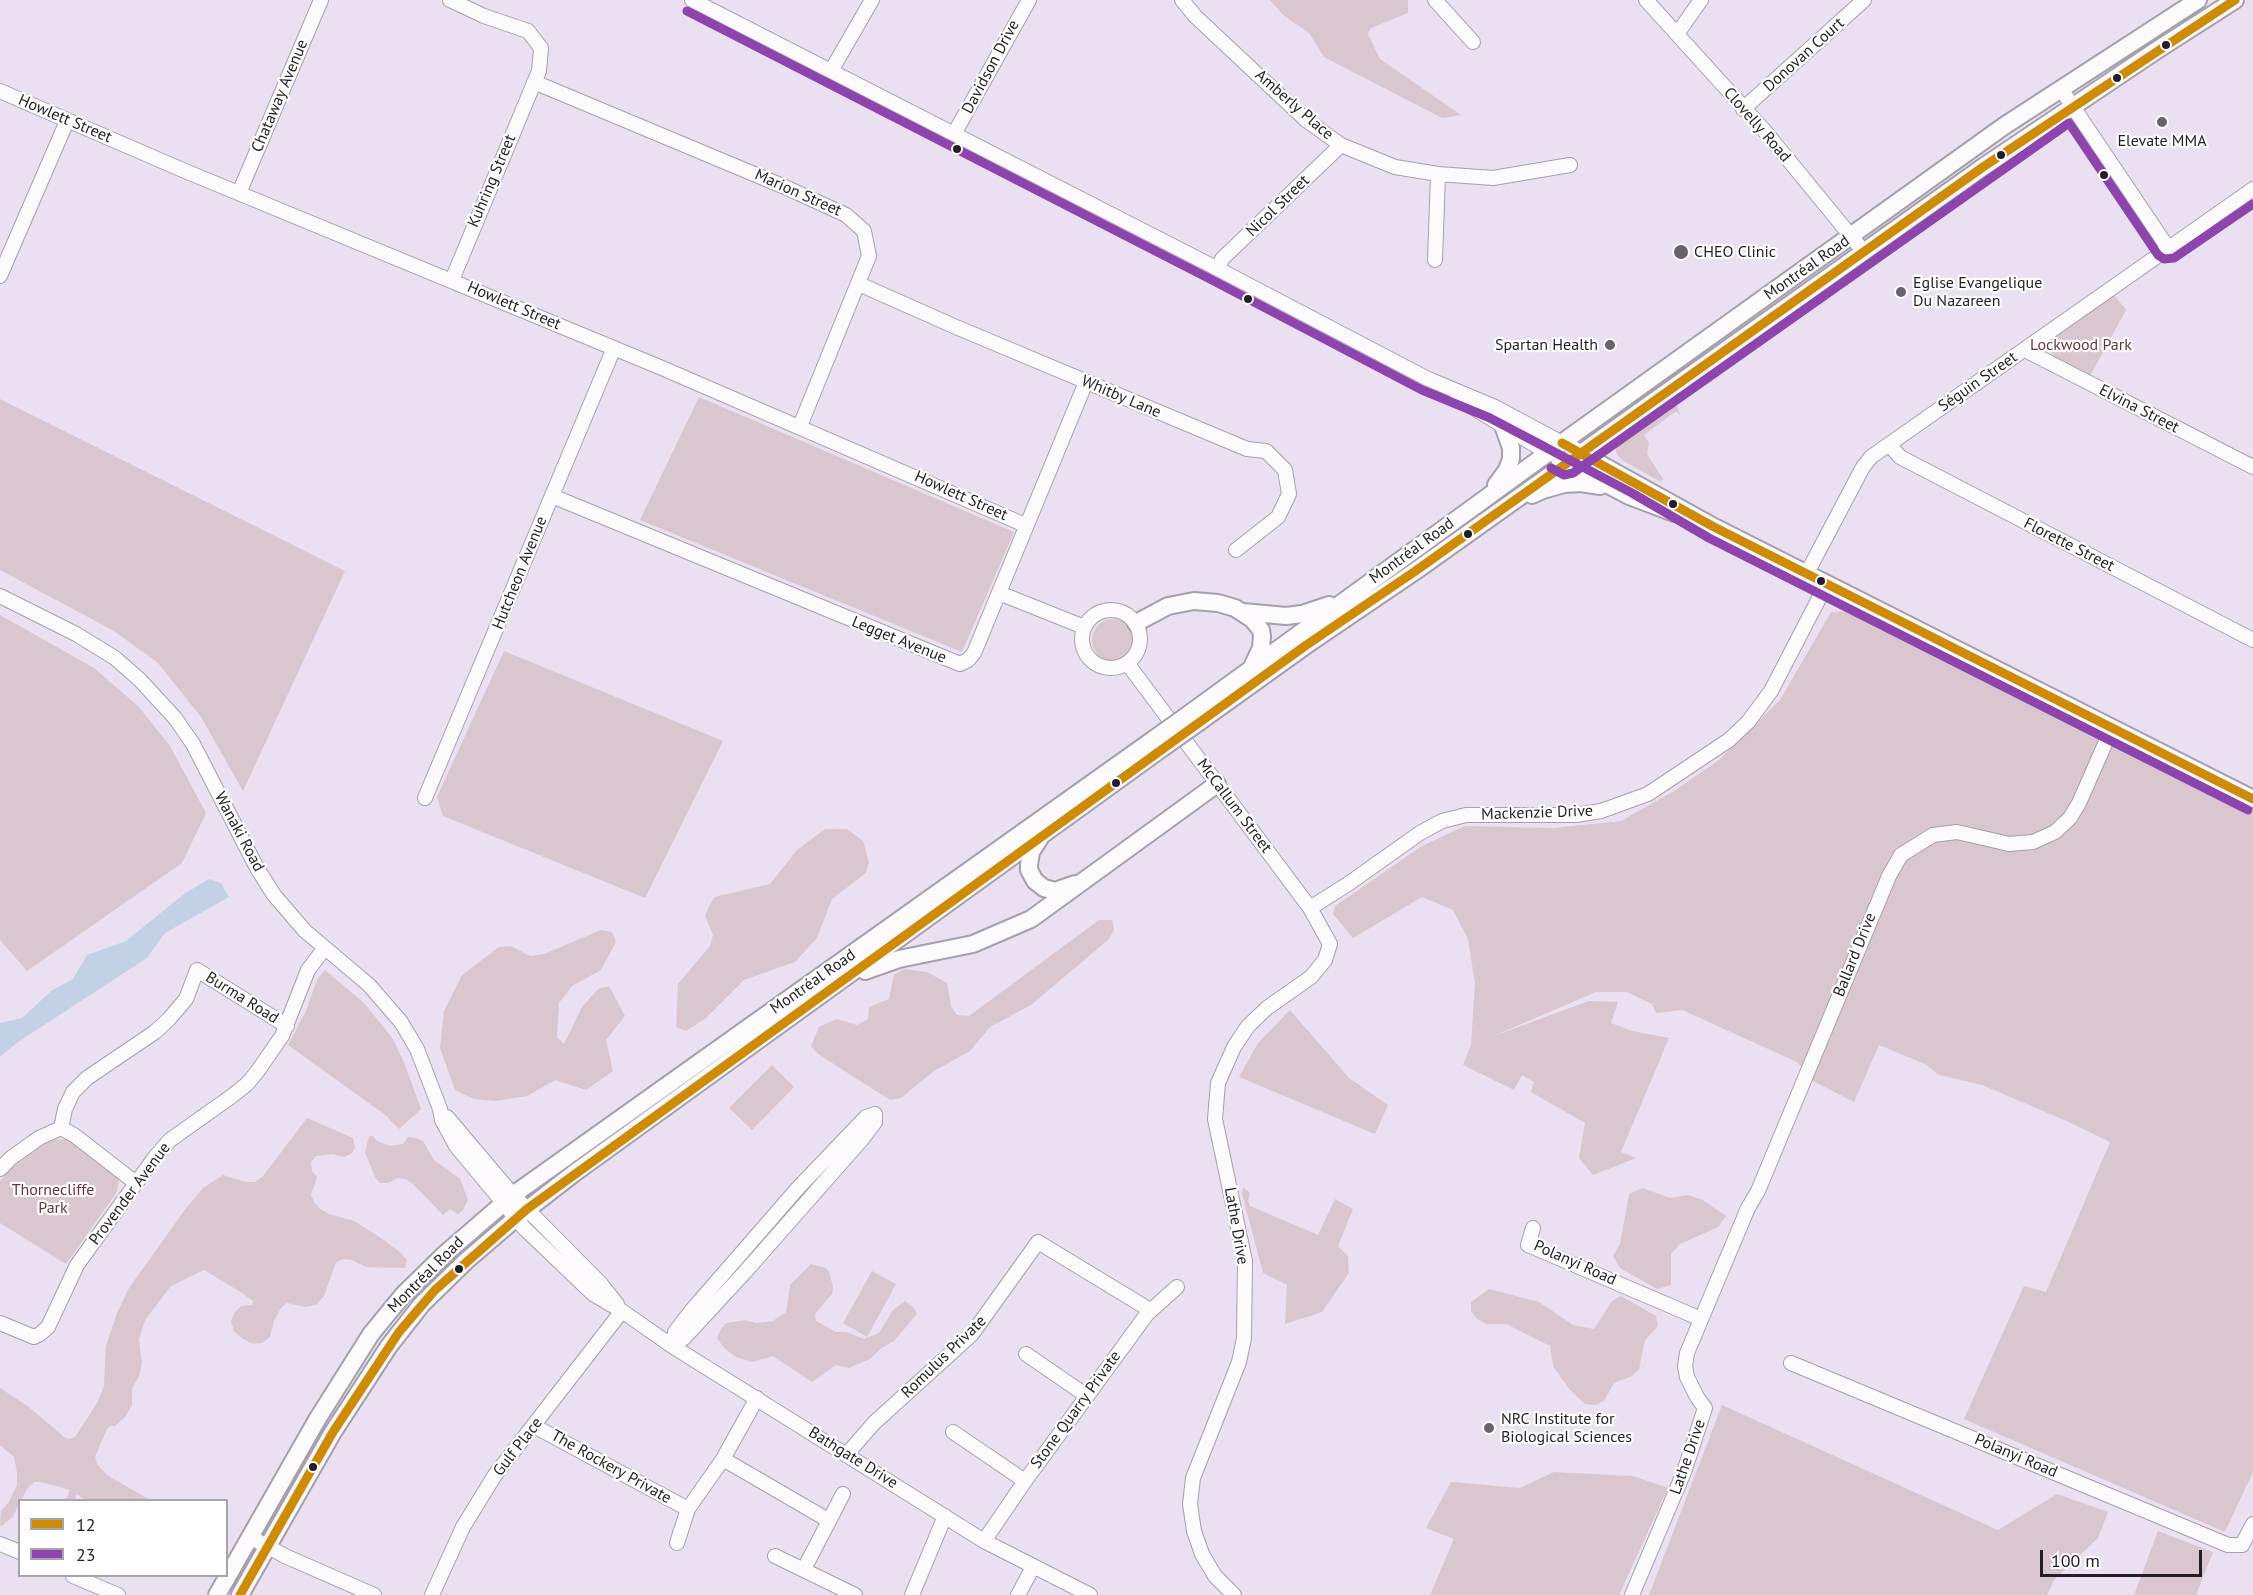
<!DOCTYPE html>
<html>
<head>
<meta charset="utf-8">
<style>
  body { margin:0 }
  #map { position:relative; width:2253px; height:1595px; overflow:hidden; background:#eae0f1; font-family:"PT Sans",sans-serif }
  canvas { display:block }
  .legend { position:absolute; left:18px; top:1499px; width:210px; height:78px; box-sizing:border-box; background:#fff; border:2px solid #a7a5a9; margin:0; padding:8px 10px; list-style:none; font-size:18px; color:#241d28 }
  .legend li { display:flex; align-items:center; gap:12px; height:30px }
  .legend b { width:30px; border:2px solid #a7a5a9 }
  .scale { position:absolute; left:2040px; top:1550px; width:162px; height:27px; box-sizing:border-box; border:3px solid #241d28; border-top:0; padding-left:8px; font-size:18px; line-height:21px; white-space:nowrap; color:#241d28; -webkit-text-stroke:4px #fff; paint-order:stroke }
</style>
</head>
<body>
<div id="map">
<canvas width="2253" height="1595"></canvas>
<ul class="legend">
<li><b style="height:8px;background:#cd8b08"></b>12</li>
<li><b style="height:8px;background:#8e44ad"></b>23</li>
</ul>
<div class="scale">100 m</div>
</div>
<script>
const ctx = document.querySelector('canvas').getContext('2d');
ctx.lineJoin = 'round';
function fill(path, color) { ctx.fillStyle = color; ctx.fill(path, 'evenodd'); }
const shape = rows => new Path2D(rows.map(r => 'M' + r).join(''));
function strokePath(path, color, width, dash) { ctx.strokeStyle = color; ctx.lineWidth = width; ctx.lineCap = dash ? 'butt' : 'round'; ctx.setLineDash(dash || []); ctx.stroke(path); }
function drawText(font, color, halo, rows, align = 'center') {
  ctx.font = font + ' "PT Sans",sans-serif'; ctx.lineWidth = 4.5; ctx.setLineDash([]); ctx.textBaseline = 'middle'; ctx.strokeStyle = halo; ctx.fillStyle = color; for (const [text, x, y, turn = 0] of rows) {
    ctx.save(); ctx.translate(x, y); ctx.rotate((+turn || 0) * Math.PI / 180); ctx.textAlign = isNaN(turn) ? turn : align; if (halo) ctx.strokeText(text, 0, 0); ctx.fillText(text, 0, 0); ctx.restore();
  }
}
fill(shape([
  [1270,0,1408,0,1408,13,1371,28,1368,34,1380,59,1461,115,1442,118,1324,57,1309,33,1283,15],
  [2114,295,2126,310,2090,376,2054,356,2050,351,2050,343,2053,338],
  [699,397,1014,532,962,652,640,520],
  [0,399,345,571,243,791,201,717,158,663,114,631,0,570],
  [1672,400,1677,404,1680,415,1676,411,1644,435,1649,443,1647,454,1663,479,1661,482,1622,460,1617,454,1615,448,1620,438],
  [1849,611,2253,814,2253,1472,2225,1532,1964,1419,2024,1286,2046,1292,2110,1142,2069,1122,1982,1085,1939,1075,1925,1064,1879,1045,1854,1102,1813,1081,1797,1062,1682,1010,1656,1013,1652,1004,1627,992,1596,992,1491,1037,1589,1001,1618,1002,1611,1023,1632,1031,1669,1038,1621,1152,1636,1158,1593,1175,1579,1158,1585,1123,1531,1092,1534,1082,1522,1075,1514,1090,1463,1065,1471,1045,1475,984,1468,939,1453,910,1422,897,1353,938,1333,914,1335,906,1422,846,1465,826,1553,828,1621,821,1674,791,1719,760,1780,700,1831,612],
  [0,615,94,668,138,706,170,746,206,813,182,863,27,971,0,940],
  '1092 640a21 21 0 1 1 42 0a21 21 0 1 1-42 0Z',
  [504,651,723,741,645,898,443,816,437,797],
  [825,829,847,829,863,841,869,862,866,873,832,899,817,938,795,962,744,980,706,1018,686,1031,676,1027,678,984,710,946,713,935,705,915,714,897,770,884,797,850],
  [1099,920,1112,920,1114,930,1108,940,1031,1005,990,1027,970,1051,934,1071,901,1098,890,1100,818,1054,811,1046,819,1027,837,1019,857,1025,868,1019,869,1007,889,999,894,975,904,969,927,972,947,983,951,1006,957,1015,969,1016],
  [601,930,612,932,616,942,601,970,572,986,559,1003,557,1037,564,1044,582,1007,598,989,609,986,625,1016,606,1040,613,1071,586,1090,555,1080,527,1096,495,1101,474,1099,455,1090,440,1048,444,1011,462,975,499,947,511,946,530,956,544,954],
  [325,970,364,1003,393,1039,405,1065,421,1109,399,1129,384,1114,288,1045,306,1011,317,980],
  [1290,1010,1349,1078,1388,1105,1375,1134,1239,1077,1258,1043],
  [772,1065,794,1087,752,1130,729,1108],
  [307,1118,353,1138,355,1148,351,1154,344,1157,333,1154,316,1156,311,1162,312,1171,317,1177,311,1195,314,1202,320,1209,329,1214,354,1221,381,1238,400,1252,407,1260,405,1268,366,1267,352,1260,343,1259,336,1262,324,1296,316,1305,305,1307,287,1303,281,1308,274,1321,270,1337,262,1343,253,1344,243,1339,234,1331,231,1322,234,1313,241,1306,252,1305,253,1301,242,1293,204,1270,171,1286,145,1320,139,1339,142,1363,140,1374,132,1389,132,1405,125,1417,115,1426,110,1426,107,1429,95,1457,97,1464,107,1475,150,1500,85,1500,77,1494,74,1500,66,1500,70,1490,41,1482,34,1482,27,1489,13,1516,2,1526,0,1525,1,1511,9,1502,17,1485,17,1472,14,1457,0,1445,0,1388,29,1407,64,1437,69,1439,75,1437,97,1403,104,1386,106,1346,117,1313,129,1288,184,1211,203,1188,223,1175,246,1182,255,1182,263,1176],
  [369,1136,373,1136,377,1141,390,1146,403,1144,408,1137,416,1138,423,1141,434,1160,460,1179,468,1200,463,1210,458,1214,450,1209,443,1215,413,1184,405,1179,398,1178,388,1183,380,1183,375,1177,365,1152],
  [68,1139,119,1179,117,1192,66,1264,0,1223,0,1181,12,1168,49,1140],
  [1243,1187,1250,1193,1248,1200,1250,1206,1318,1235,1335,1199,1353,1209,1338,1246,1348,1256,1349,1273,1322,1312,1285,1324,1287,1285,1263,1273,1242,1194],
  [1643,1188,1670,1198,1688,1195,1703,1200,1726,1216,1718,1227,1680,1244,1671,1254,1671,1285,1657,1289,1620,1268,1613,1256,1620,1244,1629,1194],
  [811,1264,826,1268,829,1272,833,1287,832,1294,815,1314,816,1321,836,1332,846,1332,864,1339,879,1333,893,1310,905,1301,914,1308,917,1314,894,1341,880,1349,870,1359,849,1368,836,1365,812,1382,773,1356,752,1362,736,1357,724,1348,717,1338,721,1329,726,1323,745,1320,756,1323,773,1321,786,1312,790,1285],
  [872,1271,896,1284,867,1337,843,1323],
  [1489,1289,1539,1302,1573,1325,1594,1329,1612,1301,1621,1296,1656,1316,1658,1326,1645,1340,1639,1369,1632,1376,1614,1383,1604,1401,1595,1405,1585,1404,1570,1390,1553,1366,1550,1346,1506,1324,1486,1324,1477,1319,1471,1311,1471,1302],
  [1722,1405,1998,1530,2057,1494,2108,1512,2098,1538,2054,1580,2047,1595,1649,1595],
  [1554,1472,1633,1476,1668,1488,1619,1595,1430,1595,1454,1539,1426,1528,1451,1482,1520,1488],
  [2158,1531,2213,1552,2196,1595,2134,1595]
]), '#dac6ce');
fill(shape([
  [209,879,221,883,229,897,165,933,147,958,18,1042,0,1057,0,1023,22,1018,51,991,73,979,87,955,126,941,184,894]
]), '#c3d1e7');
const minor = shape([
  [450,0,484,16,528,31,541,48,539,71,452,280],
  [692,0,1218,269,1428,379,1495,407,1562,443],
  [1182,0,1195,16,1306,120,1341,145,1395,167,1438,174,1493,178,1570,165],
  [1435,0,1473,42],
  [1646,0,1763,129,1864,252],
  [1677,34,1701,0],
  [831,71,872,0],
  [534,82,785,187,846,215,864,231,869,256,800,426],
  [2061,89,2168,248],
  [0,91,185,171,662,368,1025,525],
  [1743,109,1864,0],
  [954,134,1029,0],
  [239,193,321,0],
  [1435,260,1438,174],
  [1218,269,1222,259,1341,145],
  [0,276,67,121],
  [859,284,956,327,1247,449,1266,451,1285,470,1289,494,1278,517,1236,550],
  [2025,350,2253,467],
  [1457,398,1548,453],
  [1889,444,1900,457,2253,640],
  [552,496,960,664,968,660,974,653,1086,382],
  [1807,573,1863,467,1871,457,2253,189],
  [999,593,1084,627],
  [0,596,76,634,115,658,140,680,175,718,193,744,257,868,274,895,305,931,369,985,401,1022,417,1049,440,1109,442,1120,456,1146,525,1229,593,1294,622,1311,672,1346,984,1541,1090,1595],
  '1082 639a29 29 0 1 1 58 0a29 29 0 1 1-58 0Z',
  [1127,663,1310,908,1330,944,1325,960,1311,977,1267,1008,1248,1026,1234,1047,1218,1083,1215,1119,1245,1261,1244,1338,1239,1362,1193,1478,1190,1504,1194,1531,1202,1554,1215,1576,1234,1595],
  [425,798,614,348],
  [1310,908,1348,884,1420,833,1442,821,1466,815,1576,815,1601,811,1648,794,1729,740,1748,722,1771,691,1827,583],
  [875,1114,875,1122,863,1138,745,1272,684,1338,672,1346,675,1332,691,1311,798,1188,866,1117,875,1114],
  [447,1117,513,1195,601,1284,617,1304],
  [61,1128,65,1109,73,1092,87,1078,155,1032,169,1019,186,999,197,970,287,1026],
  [0,1169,11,1158,39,1138,61,1128,74,1135,136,1183],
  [1533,1228,1528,1245,1701,1319],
  [0,1323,34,1337,40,1334,48,1327,77,1265,155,1157,170,1140,232,1096,247,1084,257,1072,282,1036,308,970,324,949],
  [1026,1354,1087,1396],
  [1791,1363,2228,1545,2242,1545,2253,1524],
  [534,1426,688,1509],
  [953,1432,1025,1481],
  [847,1454,874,1423,972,1334,1038,1242,1150,1310],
  [723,1459,828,1520],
  [250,1537,285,1556,374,1595],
  [984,1541,1025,1481,1147,1314,1177,1287],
  [677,1543,688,1509,723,1459,757,1398],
  [0,1544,20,1552],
  [775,1556,855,1595],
  [804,1569,843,1494],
  [73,1576,118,1595],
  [432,1595,463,1527,495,1475,622,1311],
  [912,1595,945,1516],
  [1018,1595,1033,1567],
  [1632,1595,1684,1472,1705,1408,1697,1397,1687,1377,1685,1366,1687,1353,1748,1208,1758,1191,1889,876,1901,855,1933,835,1957,832,2009,844,2033,842,2055,832,2070,818,2079,803,2112,728]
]);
const major = shape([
  [1573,449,1714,527,2253,799],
  [1559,459,1629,496,1674,513],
  [1496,485,1507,470,1511,459,1511,448,1504,428],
  [1532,495,1543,490,1564,484,1581,483,1600,486],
  [1243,612,1286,616,1302,614,1329,605],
  [1136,623,1168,606,1194,601,1218,603,1235,608,1252,619,1261,630,1262,636,1261,648,1252,667],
  [1193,711,1574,434,2004,126,2198,0],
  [1199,722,1305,646,1414,572,1983,167,2157,50,2235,0],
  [1040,838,1031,852,1029,865,1029,870,1035,881,1044,888,1055,891,1075,884],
  [865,971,899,959,973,944,1031,919,1217,784],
  [217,1595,318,1418,371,1334,403,1295,446,1253,513,1195,1154,739],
  [240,1595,333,1432,389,1346,422,1304,466,1261,515,1219,573,1174,1161,749]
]);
strokePath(minor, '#a69fac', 16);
strokePath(major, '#a69fac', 20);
strokePath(minor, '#fcfafd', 14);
strokePath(major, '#fcfafd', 16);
const majorBridge = shape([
  [1154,739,1193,711],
  [1161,749,1199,722]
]);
strokePath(majorBridge, '#a69fac', 20, []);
strokePath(majorBridge, '#fcfafd', 16);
strokePath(shape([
  [1562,443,1714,527,2253,799],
  [240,1595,333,1432,399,1332,435,1290,527,1209,1305,646,1414,572,1983,167,2235,0]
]), '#cd8b08', 9);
strokePath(shape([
  [687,11,1212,280,1422,390,1490,418,1632,493,1709,538,2248,810],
  [1551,468,1564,475,1573,473,2069,123,2158,255,2164,259,2174,258,2253,204]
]), '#8e44ad', 9);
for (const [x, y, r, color] of [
  [2166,45,5,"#241d28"],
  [2117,78,5,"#241d28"],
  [2162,122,6,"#69616e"],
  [957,149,5,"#241d28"],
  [2001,155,5,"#241d28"],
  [2104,175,5,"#241d28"],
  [1681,252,8,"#69616e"],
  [1901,292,6,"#69616e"],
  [1248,299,5,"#241d28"],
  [1610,345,6,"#69616e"],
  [1673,504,5,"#241d28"],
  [1468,534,5,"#241d28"],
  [1821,581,5,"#241d28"],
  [1116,783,5,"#241d28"],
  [459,1269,5,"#241d28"],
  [1489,1428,6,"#69616e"],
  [313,1467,5,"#241d28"]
]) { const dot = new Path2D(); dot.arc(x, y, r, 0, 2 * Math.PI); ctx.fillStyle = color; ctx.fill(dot); strokePath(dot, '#fff', 2); }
drawText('16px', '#241d28', '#fff', [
  ["Donovan Court",1804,55,-42],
  ["Davidson Drive",991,67,-62],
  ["Chataway Avenue",280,96,-67],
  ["Amberly Place",1294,105,41],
  ["Howlett Street",65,119,23],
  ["Clovelly Road",1757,125,49],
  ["Kuhring Street",492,181,-67],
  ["Marion Street",798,193,24],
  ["Nicol Street",1278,206,-44],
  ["Montréal Road",1807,268,-35],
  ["Howlett Street",514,306,23],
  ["Séguin Street",1978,382,-35],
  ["Whitby Lane",1121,397,23],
  ["Elvina Street",2139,409,27],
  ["Howlett Street",961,496,24],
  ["Florette Street",2069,545,27],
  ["Montréal Road",1412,551,-36],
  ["Hutcheon Avenue",520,573,-68],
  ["Legget Avenue",899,640,22],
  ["McCallum Street",1234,806,53],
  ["Mackenzie Drive",1537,813,-2],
  ["Wanaki Road",239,832,62],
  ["Ballard Drive",1855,955,-68],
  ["Montréal Road",813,982,-35],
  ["Burma Road",242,998,32],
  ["Provender Avenue",130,1194,-53],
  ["Lathe Drive",1236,1226,80],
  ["Polanyi Road",1575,1263,24],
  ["Montréal Road",426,1275,-45],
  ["Romulus Private",944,1357,-44],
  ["Stone Quarry Private",1076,1410,-54],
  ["Gulf Place",518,1447,-52],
  ["Polanyi Road",2016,1456,23],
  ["Lathe Drive",1688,1457,-71],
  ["Bathgate Drive",853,1458,32],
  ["The Rockery Private",611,1467,29]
]);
drawText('16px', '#241d28', '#fff', [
  ["Elevate MMA",2162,141,"center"],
  ["CHEO Clinic",1694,252],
  ["Eglise Evangelique",1913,283],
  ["Du Nazareen",1913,301],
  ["Spartan Health",1598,345,"right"],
  ["NRC Institute for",1501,1419],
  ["Biological Sciences",1501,1437]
], 'left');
drawText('16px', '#69353b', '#fff', [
  ["Lockwood Park",2081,345],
  ["Thornecliffe",53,1190],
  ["Park",53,1208]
]);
</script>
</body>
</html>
